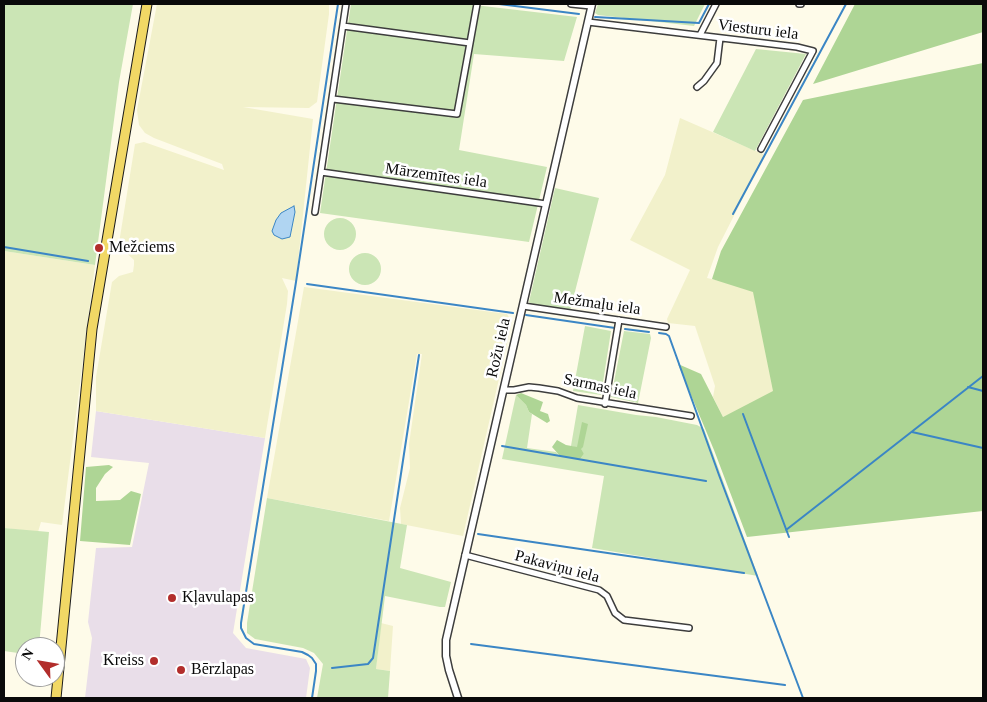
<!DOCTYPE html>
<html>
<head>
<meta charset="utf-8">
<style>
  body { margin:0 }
  #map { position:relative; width:987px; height:702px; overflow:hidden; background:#fefbe9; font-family:Georgia,serif }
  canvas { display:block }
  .frame { position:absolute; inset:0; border:5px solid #0a0a0a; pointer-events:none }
  .north { position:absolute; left:15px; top:637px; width:50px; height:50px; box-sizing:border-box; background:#fff; border:1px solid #9d9d9d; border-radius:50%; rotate:302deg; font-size:14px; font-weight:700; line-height:20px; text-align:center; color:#0a0a0a }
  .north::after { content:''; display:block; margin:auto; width:18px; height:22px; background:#b22d2b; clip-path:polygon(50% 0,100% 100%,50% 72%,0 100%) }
</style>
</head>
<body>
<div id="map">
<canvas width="987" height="702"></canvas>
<div class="frame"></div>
<div class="north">N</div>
</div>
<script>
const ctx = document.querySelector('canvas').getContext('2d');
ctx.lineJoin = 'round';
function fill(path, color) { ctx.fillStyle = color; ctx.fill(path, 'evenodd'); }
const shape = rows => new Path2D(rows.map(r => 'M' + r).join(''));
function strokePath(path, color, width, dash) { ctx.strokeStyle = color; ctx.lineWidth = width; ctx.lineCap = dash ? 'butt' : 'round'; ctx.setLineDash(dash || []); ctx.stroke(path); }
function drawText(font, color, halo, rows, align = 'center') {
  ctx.font = font + ' Georgia,serif'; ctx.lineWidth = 5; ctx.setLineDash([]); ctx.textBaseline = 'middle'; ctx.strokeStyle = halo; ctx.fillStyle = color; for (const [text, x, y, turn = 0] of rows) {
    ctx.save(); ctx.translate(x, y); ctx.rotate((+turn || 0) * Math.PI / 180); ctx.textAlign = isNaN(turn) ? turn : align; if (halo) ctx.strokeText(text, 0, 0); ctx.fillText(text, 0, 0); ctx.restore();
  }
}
fill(shape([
  [96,411,265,438,233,633,246,648,306,659,310,668,306,698,85,698,92,638,88,622,96,548,132,547,149,463,91,457]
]), '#e9dee9');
fill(shape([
  [157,4,329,4,329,14,317,102,309,108,243,107,313,119,296,281,282,278,288,291,287,304,265,438,96,411,96,377,112,282,119,276,133,272,134,265,134,260,122,249,119,243,135,144,144,142,224,170,222,164,154,138,145,133,139,125,137,110],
  [680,118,765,155,718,247,707,278,756,289,776,393,723,417,713,397,715,386,695,326,668,323,667,319,690,270,630,240,665,175],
  [4,251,95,265,62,525,41,522,38,532,4,528],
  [304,287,507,314,512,322,463,536,401,524,400,508,410,468,409,444,422,354,417,354,389,521,267,498],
  [381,623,393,626,390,671,376,669]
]), '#f2f1cb');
fill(shape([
  [4,4,133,4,119,82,95,265,4,251],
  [351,4,466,4,577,17,564,61,474,54,459,150,547,167,529,242,320,213],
  [598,4,705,4,694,26,598,15,595,13],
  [756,49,806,54,755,151,713,132],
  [555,188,599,198,570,311,534,306,529,302],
  '324 234a16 16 0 1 1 32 0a16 16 0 1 1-32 0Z',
  '349 269a16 16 0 1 1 32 0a16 16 0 1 1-32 0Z',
  [585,326,611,331,601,395,573,391],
  [624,331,650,334,651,338,638,403,611,397],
  [516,395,526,405,529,412,532,414,527,448,556,452,560,456,580,459,584,454,577,448,571,446,578,405,636,415,656,417,697,425,704,429,758,576,592,548,604,476,502,459],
  [267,498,407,525,400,568,451,582,445,607,440,607,385,596,376,669,390,671,388,698,317,698,323,664,314,653,303,648,255,639,247,633,247,623],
  [4,528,49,532,39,647,25,647,25,654,4,651]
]), '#cbe5b5');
fill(shape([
  [855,4,983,4,983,32,813,84],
  [983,63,983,511,747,537,714,450,678,364,701,374,723,417,773,391,753,292,712,279,721,251,803,100],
  [521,393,543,402,540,411,548,414,550,421,547,423,529,412,526,405,516,395],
  [582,422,588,424,583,447,581,449,584,454,580,459,560,456,552,447,557,440,566,445,577,447],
  [109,465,113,467,105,474,96,488,96,501,120,500,131,491,141,494,130,545,80,541,86,467]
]), '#aed595');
const water = shape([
  [294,206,295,212,290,237,282,239,274,235,272,231,276,220,281,213,294,206]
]);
fill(water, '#b0d5f2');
strokePath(water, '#3b86c5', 1);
strokePath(shape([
  [499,4,579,14],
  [595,17,699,23,709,4],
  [733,214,846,4],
  [4,247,88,261],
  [307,284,513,313],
  [526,315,615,328],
  [625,329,649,332],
  [659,333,666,334,669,336,719,475,803,698],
  [968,387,983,391],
  [743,414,789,537],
  [912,432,983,448],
  [502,446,706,481],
  [786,530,983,376],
  [478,534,744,573],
  [471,644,785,685],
  [332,668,368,664,373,658,419,355],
  [312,698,316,671,316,664,312,658,308,655,302,652,254,644,246,638,241,628,241,623,296,282,338,4]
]), '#3b86c5', 2);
const minor = shape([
  [571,4,591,6],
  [799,4,801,4],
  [588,22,797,47,813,51,761,149],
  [343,26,470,43,477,4],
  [700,35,716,4],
  [697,87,704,81,717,63,720,38],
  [333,99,457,114,470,43],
  [321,172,546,204],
  [315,212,346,4],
  [523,306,666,327],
  [504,390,514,390,529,387,539,388,558,391,577,398,691,416],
  [605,404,619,320],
  [465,555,599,590,607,596,615,613,624,620,689,628]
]);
const tertiary = shape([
  [458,698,449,670,446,656,446,640,592,4]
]);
const primary = shape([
  [56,698,92,329,147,4]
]);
strokePath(minor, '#3d3d3d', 8);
strokePath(tertiary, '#3d3d3d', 9);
strokePath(primary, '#1b1b1b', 11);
strokePath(minor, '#fff', 5);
strokePath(tertiary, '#fff', 6);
strokePath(primary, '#f1d865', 9);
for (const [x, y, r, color] of [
  [99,248,5,"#b22d2b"],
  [172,598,5,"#b22d2b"],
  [154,661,5,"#b22d2b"],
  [181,670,5,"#b22d2b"]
]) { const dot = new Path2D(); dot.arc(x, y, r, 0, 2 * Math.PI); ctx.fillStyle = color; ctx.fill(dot); strokePath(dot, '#fff', 2); }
drawText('16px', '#0a0a0a', '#fff', [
  ["Viesturu iela",758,30,7],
  ["Mārzemītes iela",436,176,8],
  ["Mežmaļu iela",597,304,8],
  ["Rožu iela",499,348,-77],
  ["Sarmas iela",600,387,12],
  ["Pakaviņu iela",557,567,15]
]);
drawText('16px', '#0a0a0a', '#fff', [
  ["Mežciems",109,248],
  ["Kļavulapas",182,598],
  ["Kreiss",144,661,"right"],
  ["Bērzlapas",191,670]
], 'left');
</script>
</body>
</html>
